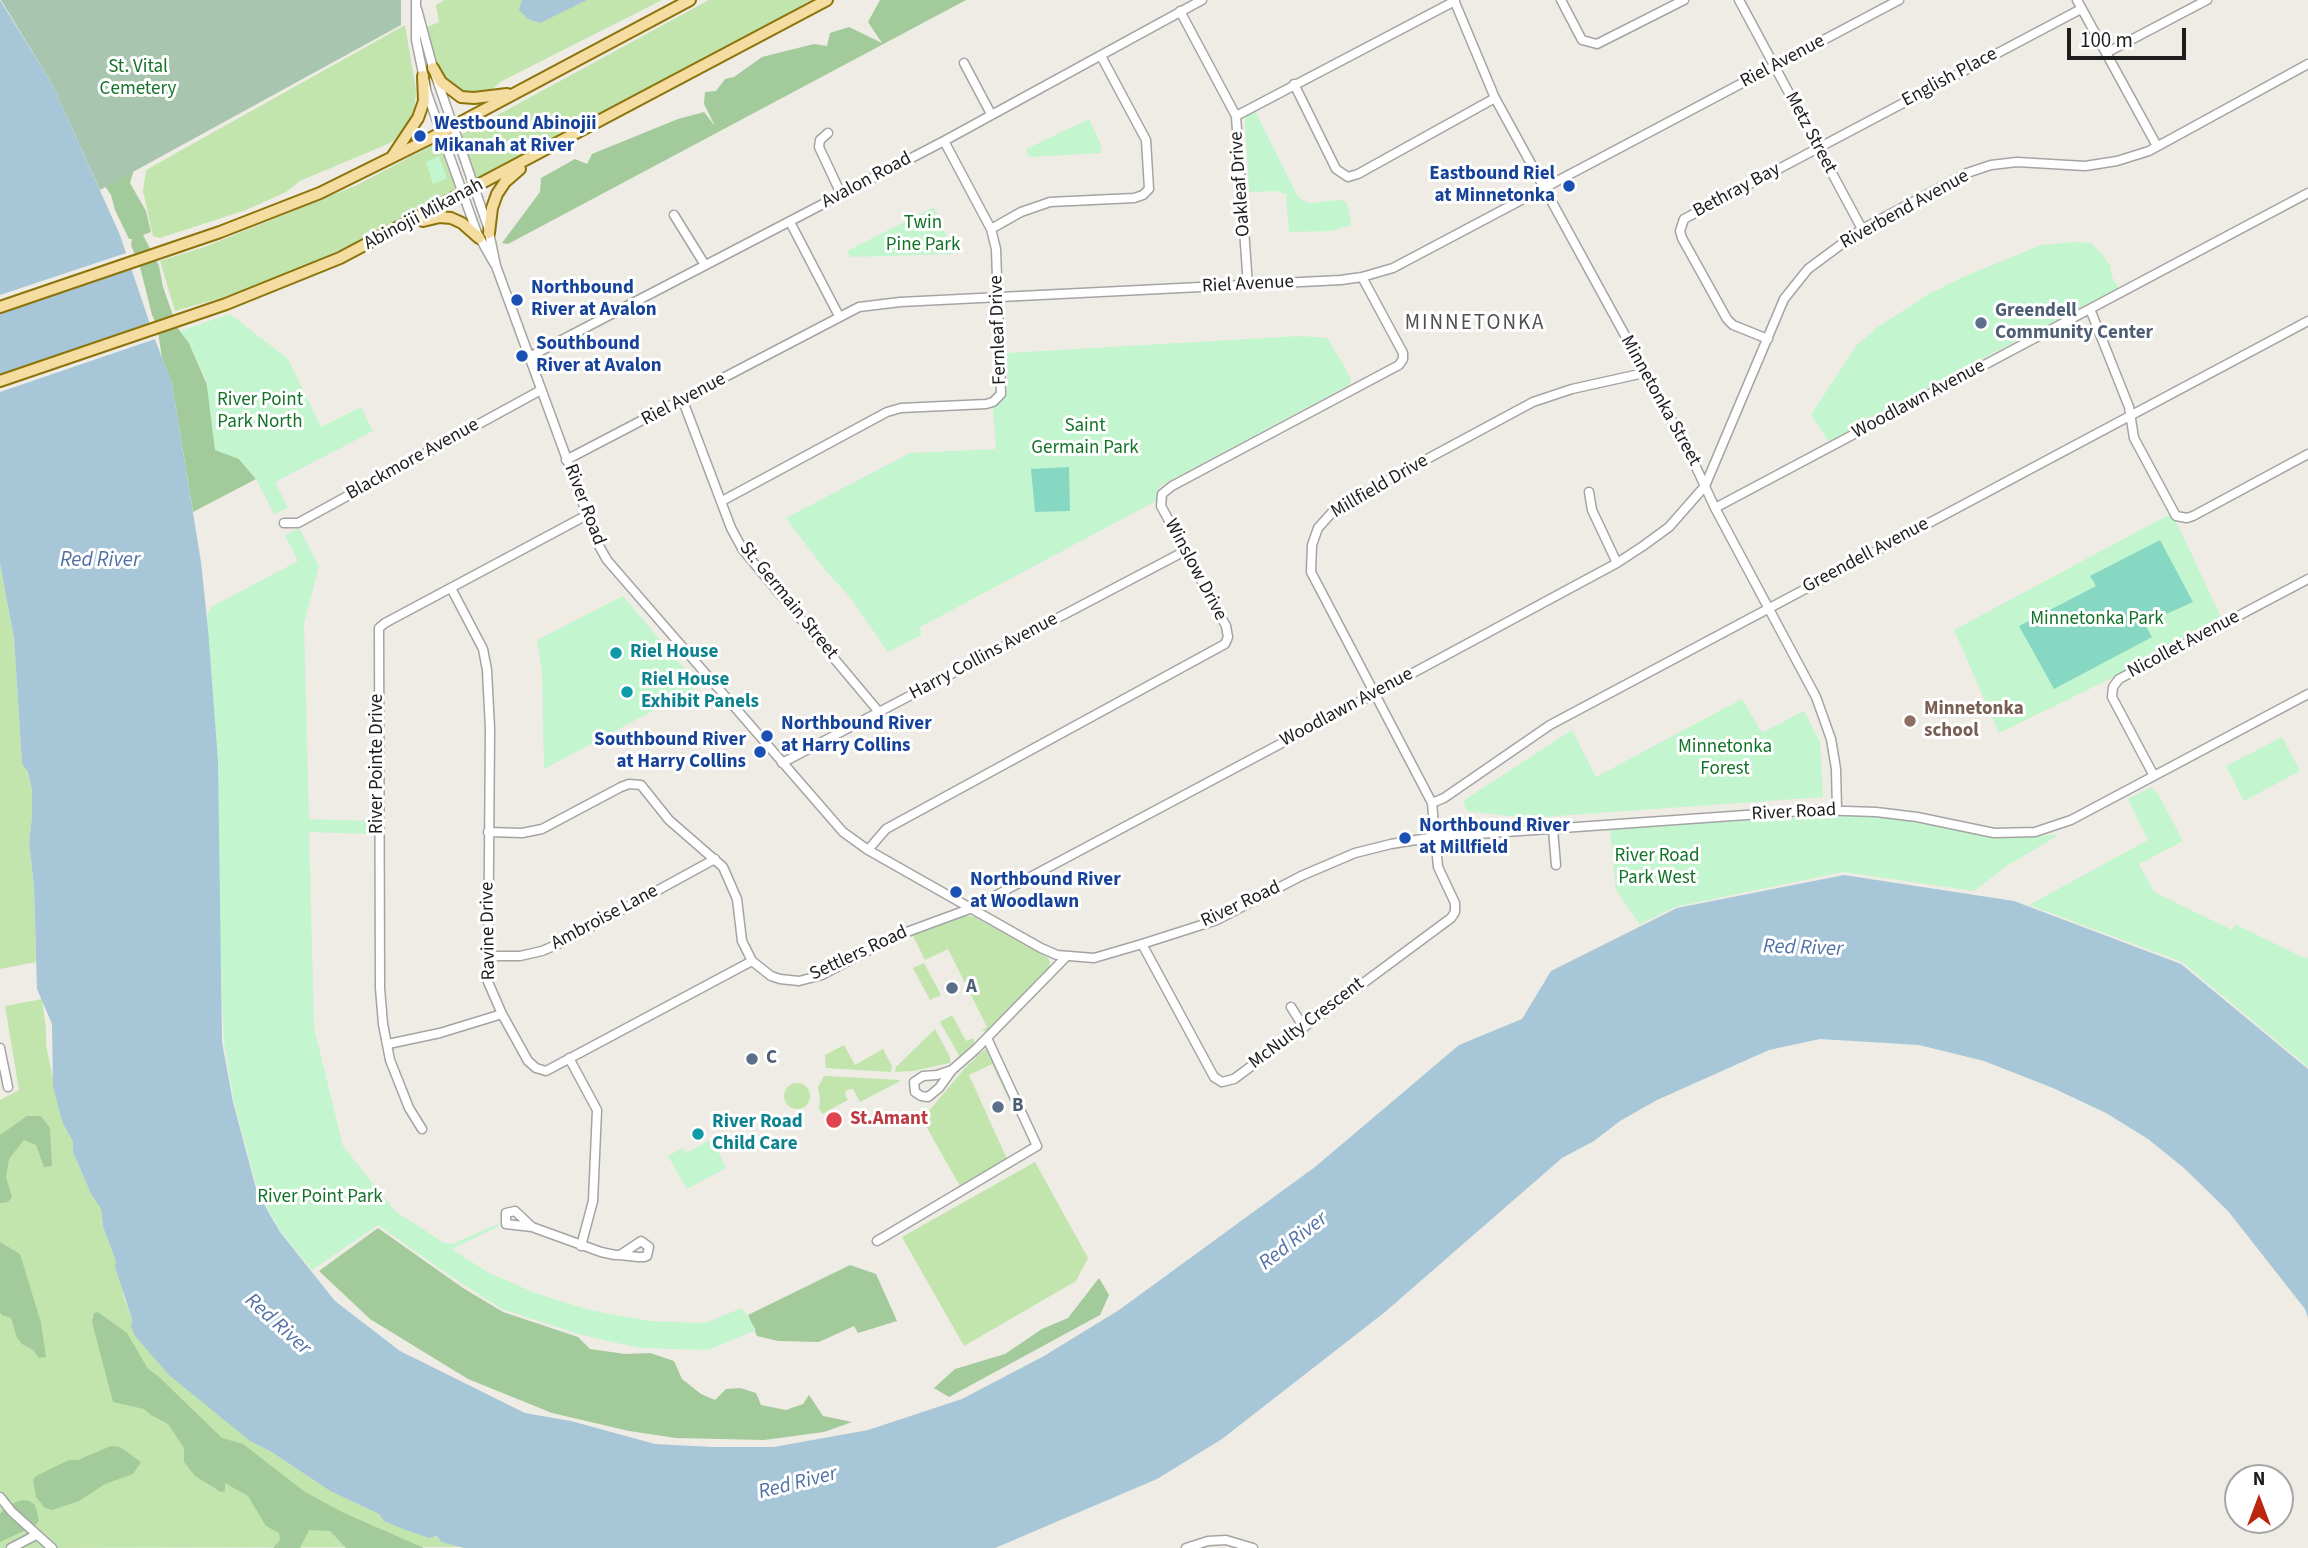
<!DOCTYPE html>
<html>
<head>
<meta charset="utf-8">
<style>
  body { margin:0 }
  #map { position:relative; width:2308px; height:1548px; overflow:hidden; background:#eeece4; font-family:"Source Sans 3",sans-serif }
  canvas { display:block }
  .north { position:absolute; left:2224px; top:1464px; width:70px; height:70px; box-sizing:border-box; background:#fff; border:2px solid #a5a5a5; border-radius:50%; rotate:0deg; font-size:19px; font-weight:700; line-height:28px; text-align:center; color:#1d1d1d }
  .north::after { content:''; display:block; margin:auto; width:24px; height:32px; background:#bc260e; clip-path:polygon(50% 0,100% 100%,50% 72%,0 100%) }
  .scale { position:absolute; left:2067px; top:28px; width:119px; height:32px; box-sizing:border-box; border:4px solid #1d1d1d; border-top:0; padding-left:9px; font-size:21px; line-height:24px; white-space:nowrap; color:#1d1d1d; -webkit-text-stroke:5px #fff; paint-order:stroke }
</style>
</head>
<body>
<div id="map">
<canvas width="2308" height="1548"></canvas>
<div class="north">N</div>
<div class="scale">100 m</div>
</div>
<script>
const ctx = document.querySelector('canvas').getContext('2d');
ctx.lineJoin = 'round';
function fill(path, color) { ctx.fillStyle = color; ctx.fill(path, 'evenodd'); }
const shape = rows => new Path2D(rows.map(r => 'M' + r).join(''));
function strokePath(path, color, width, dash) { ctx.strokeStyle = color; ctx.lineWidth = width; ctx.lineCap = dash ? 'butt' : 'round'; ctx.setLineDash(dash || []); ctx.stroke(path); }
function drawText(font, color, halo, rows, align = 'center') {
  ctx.font = font + ' "Source Sans 3",sans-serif'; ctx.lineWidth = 6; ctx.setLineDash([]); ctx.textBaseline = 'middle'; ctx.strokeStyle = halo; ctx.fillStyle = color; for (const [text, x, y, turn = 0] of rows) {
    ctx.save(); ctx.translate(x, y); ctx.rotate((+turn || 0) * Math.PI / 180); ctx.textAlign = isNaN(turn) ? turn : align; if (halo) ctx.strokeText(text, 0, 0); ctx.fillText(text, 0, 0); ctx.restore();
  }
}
fill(shape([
  [445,0,662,0,500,82,492,90,480,94,465,94,445,82,433,58,426,31,427,27,439,22,436,5],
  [709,0,811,0,674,77,478,181,459,136],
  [405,25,416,90,414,115,403,134,390,143,300,181,286,192,246,210,160,238,153,236,143,191,146,170],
  [439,142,457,189,350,246,249,290,175,311,160,261,207,246,355,186],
  [0,564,14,638,22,764,28,772,32,790,32,816,29,842,34,887,36,962,0,969],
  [965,916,973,916,1048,958,1050,962,1049,970,987,1032,982,1030,987,1027,948,949,925,960,912,934],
  [924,963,941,995,930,1000,913,968],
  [42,999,46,1029,46,1045,63,1124,73,1142,73,1152,91,1194,101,1209,103,1227,116,1261,124,1298,132,1319,131,1327,250,1441,270,1451,330,1491,379,1514,384,1521,429,1538,437,1536,441,1542,462,1547,0,1548,0,1100,19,1090,5,1006],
  [952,1015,966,1041,974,1038,974,1046,960,1057,940,1022],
  [935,1029,950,1057,950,1063,913,1071,895,1072,896,1067],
  [844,1045,855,1065,883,1049,892,1066,891,1072,826,1068,825,1055],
  [986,1048,988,1048,1011,1099,1010,1102,992,1064,969,1075,1007,1159,961,1188,922,1119,965,1068],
  [824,1076,900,1080,900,1081,860,1102,853,1089,846,1090,845,1095,848,1100,822,1114,819,1108,820,1099,818,1087],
  '784 1096a13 13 0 1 1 26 0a13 13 0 1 1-26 0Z',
  [1035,1162,1088,1258,1076,1281,964,1346,902,1237]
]), '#c1e5ad');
fill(shape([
  [880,0,966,0,508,244,502,243,540,192,541,178,575,159,587,164,592,154,678,119,704,112,715,126,704,104,705,92,716,91,725,79,734,77,762,57,814,44,827,46,830,33,849,27,882,43,868,22],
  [135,166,130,183,146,211,151,232,143,235,159,266,163,287,177,327,189,343,239,459,256,479,193,512,172,384,162,358,157,325,152,315,140,267,131,245,132,239,129,239,115,210,111,195,104,185],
  [27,1116,41,1116,50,1128,52,1166,44,1167,36,1145,24,1140,9,1159,6,1177,12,1197,8,1202,0,1203,0,1135],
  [378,1228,463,1288,503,1312,578,1337,590,1349,625,1354,650,1353,674,1361,682,1379,701,1394,715,1400,726,1389,740,1388,756,1393,761,1405,786,1410,803,1404,809,1395,823,1416,852,1422,824,1432,764,1440,676,1438,629,1431,552,1413,468,1379,370,1319,319,1271],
  [0,1242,20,1254,41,1323,46,1357,39,1358,33,1350,22,1344,17,1338,11,1318,2,1315,0,1312],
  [850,1265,876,1274,897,1321,858,1333,854,1326,819,1342,778,1341,757,1336,748,1315],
  [1099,1278,1109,1295,1100,1315,949,1397,934,1388,955,1369,1005,1354,1042,1329,1068,1318],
  [98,1312,127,1333,148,1369,158,1376,222,1438,243,1444,305,1492,344,1513,424,1548,346,1548,330,1531,309,1530,300,1548,273,1548,280,1540,279,1533,266,1526,248,1496,225,1483,225,1491,221,1492,195,1476,184,1462,184,1448,168,1424,151,1415,144,1409,113,1402,92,1322,94,1313],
  [111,1446,120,1447,141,1462,133,1474,105,1484,79,1501,52,1510,45,1508,36,1497,33,1479,38,1475,69,1460,78,1460],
  [22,1500,29,1501,35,1505,39,1520,35,1526,0,1542,0,1514,6,1506]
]), '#a3ca9b');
fill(shape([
  [1,0,401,0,401,25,100,190,52,84]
]), '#a7c5af');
fill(shape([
  [1255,111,1298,197,1308,203,1341,200,1347,203,1351,225,1332,231,1289,232,1286,194,1276,191,1249,192,1245,120,1247,116],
  [1089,119,1101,145,1101,153,1029,157,1026,149],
  [439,156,447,178,433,184,426,162],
  [934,207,954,254,850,257,847,251],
  [2076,242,2091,243,2102,254,2110,265,2112,277,2119,288,1972,364,1829,442,1811,415,1857,345,1878,327,1929,294,1961,278,2041,245],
  [230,314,288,359,321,427,361,407,373,431,275,482,288,508,274,514,256,479,239,459,215,450,206,379,189,343,180,331],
  [1300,336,1327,338,1345,367,1351,381,1349,385,1160,486,1156,494,1156,501,920,627,921,635,888,652,849,596,827,572,786,518,910,453,996,449,993,406,1004,399,1007,388,1007,353],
  [2172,513,2221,617,2120,674,1999,733,1954,630],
  [299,528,319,566,304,624,309,819,368,821,368,834,309,832,314,1028,343,1146,395,1211,444,1243,452,1244,498,1224,499,1226,452,1249,487,1272,535,1293,589,1310,650,1321,705,1323,742,1308,756,1330,708,1350,640,1348,582,1335,502,1309,446,1273,378,1225,312,1270,281,1232,258,1191,234,1102,224,1042,207,617,211,607,298,561,285,535],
  [623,596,699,686,544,769,542,670,537,640],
  [1742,699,1762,733,1804,711,1820,742,1823,797,1528,818,1467,811,1463,801,1572,730,1596,777],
  [2282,737,2300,771,2244,801,2226,766],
  [2151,787,2158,794,2183,841,2139,864,2154,892,2232,930,2235,924,2306,959,2308,957,2308,1067,2182,962,2029,905,2148,840,2128,799],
  [1817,814,1871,815,1912,820,1992,836,2059,835,2008,865,1974,891,1843,872,1675,907,1640,924,1616,890,1610,829],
  [712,1139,726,1168,687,1189,668,1156,683,1148,686,1153]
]), '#c3f5ce');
fill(shape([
  [1069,467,1070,511,1035,512,1031,469],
  [2160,540,2193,602,2155,619,2142,619,2152,637,2054,689,2019,626,2096,586,2090,576]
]), '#87d8c3');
fill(shape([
  [0,0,52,84,120,235,156,342,172,384,201,562,208,629,218,761,222,1042,233,1102,257,1192,280,1232,335,1301,400,1351,525,1413,571,1421,655,1444,713,1447,774,1447,868,1430,962,1399,1044,1356,1119,1310,1315,1167,1459,1045,1522,1019,1551,971,1677,908,1844,875,2014,901,2181,964,2308,1069,2308,1318,2305,1309,2228,1211,2184,1168,2148,1139,2106,1113,2053,1088,1984,1061,1919,1045,1820,1039,1769,1050,1657,1100,1620,1121,1594,1141,1562,1158,1385,1312,1222,1439,1157,1479,995,1548,464,1548,441,1542,437,1536,429,1538,403,1529,384,1521,379,1514,330,1491,270,1451,250,1441,169,1375,135,1336,131,1327,132,1319,115,1267,116,1261,103,1227,101,1209,91,1194,73,1152,73,1142,63,1124,53,1087,52,1024,37,989,34,887,29,842,32,816,32,790,28,772,22,764,14,638,0,564],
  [522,0,587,0,540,23,528,19,519,10]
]), '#a7c7d8');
fill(shape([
  [129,252,134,267,0,313,0,295],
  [152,322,158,338,0,392,0,374]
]), '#eeece4');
const minor = shape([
  [416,0,416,40,427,93,477,233,494,263],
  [1454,0,1495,98,1690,454,1715,508,1816,697,1831,739,1836,769,1837,810],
  [1561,0,1582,40,1597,44,1684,0],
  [1739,0,1862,229],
  [2077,0,2157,146],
  [417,9,433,68,488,227,496,266,598,544,607,560,843,832,868,850,1041,948,1057,955,1094,958,1142,944,1217,920,1301,876,1355,853,1391,844,1435,837,1817,810,1876,812,1917,817,1994,833,2035,832,2071,820,2308,694],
  [1180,11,1236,116,1248,286],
  [2106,53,2207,0],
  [964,63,991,114],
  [1294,84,1336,169,1348,177,1358,174,1495,98],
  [1236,116,1455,1],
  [828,133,820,140,819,147,841,194],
  [674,215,705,265],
  [790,222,839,316],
  [991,229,1021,212,1050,202,1134,198,1143,195,1149,189,1146,140,1101,56],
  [2090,309,2129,407,2134,438,2176,516,2187,518,2193,516,2308,454],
  [1768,339,1733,325,1727,319,1682,238,1680,231,1684,219,2081,9],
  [529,357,944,141,1202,0],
  [683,401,731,528,743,550,879,712],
  [566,460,859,307,900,302,1341,280,1362,277,1393,268,1899,0],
  [1589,492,1592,510,1617,563],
  [722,501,887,412,901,408,986,404,993,402,1001,394,996,249,991,229,944,141],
  [1715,508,2308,193],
  [284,523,298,523,541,390],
  [451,588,483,649,487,670,490,729,488,982,502,1014,528,1061,536,1068,546,1071,752,961],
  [782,763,1185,551],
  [2154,776,2112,697,2113,687,2119,679,2308,579],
  [1432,803,1444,798,1550,725,2308,321],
  [1553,829,1556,865],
  [488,832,522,833,542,829,621,787,629,784,641,785,669,820,723,867,737,899,742,941,752,961,771,976,780,979,799,981,822,975,896,936,972,908,1374,694,1617,563,1643,546,1669,527,1705,486,1784,299,1808,269,1862,229,1967,173,1991,165,2017,162,2085,166,2117,161,2149,151,2308,64],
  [868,850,886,829,1225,644,1228,637,1226,626,1161,506,1162,494,1172,486,1399,365,1403,359,1403,353,1362,277],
  [1142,944,1214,1077,1222,1082,1234,1079,1451,918,1455,912,1455,903,1438,867,1432,803,1311,572,1312,545,1318,528,1336,508,1533,402,1572,389,1644,373],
  [488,956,520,956,542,951,563,942,715,859],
  [1291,1007,1303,1026],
  [388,1044,440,1033,502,1014],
  [0,1048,8,1087],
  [569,1058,597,1110,593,1201,581,1246],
  [952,1070,937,1075,923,1076,914,1082,915,1092,921,1096,928,1097,939,1088,952,1070,976,1049,1066,957],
  [422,1129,409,1108,390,1060,383,1024,380,988,379,628,385,623,587,515],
  [532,1227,506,1224,506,1213,515,1211,532,1227,601,1252,615,1255,620,1255,638,1257,644,1257,647,1256,649,1247,641,1241,620,1255],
  [877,1241,1037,1146,987,1038],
  [0,1497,12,1512,52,1548],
  [11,1548,36,1535],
  [1186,1548,1208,1541,1226,1540,1253,1548]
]);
const major = shape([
  [433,68,441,82,461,97,474,98,507,94],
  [392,157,418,118,424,101,423,76],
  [423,221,440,217,451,218,462,223,479,238],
  [489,233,492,208,497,194,505,182,520,169],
  [0,307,220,232,320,193,433,137,690,0],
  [0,381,226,304,340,258,827,0]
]);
strokePath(minor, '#a4a4a4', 11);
strokePath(major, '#8c730a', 14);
strokePath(minor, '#fff', 8);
strokePath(major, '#f5dca1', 10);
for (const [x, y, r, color] of [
  [420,136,7,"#1a4fb4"],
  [1569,186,7,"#1a4fb4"],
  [517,300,7,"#1a4fb4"],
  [1981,323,7,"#5c6f8a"],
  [522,356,7,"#1a4fb4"],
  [616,653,7,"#0f9aa8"],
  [627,692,7,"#0f9aa8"],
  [1910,721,7,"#8d6e63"],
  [767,736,7,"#1a4fb4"],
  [760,752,7,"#1a4fb4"],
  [1405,838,7,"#1a4fb4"],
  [956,892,7,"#1a4fb4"],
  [952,988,7,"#5c6f8a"],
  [752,1059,7,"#5c6f8a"],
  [998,1107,7,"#5c6f8a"],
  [834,1120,9,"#e0444e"],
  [698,1134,7,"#0f9aa8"]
]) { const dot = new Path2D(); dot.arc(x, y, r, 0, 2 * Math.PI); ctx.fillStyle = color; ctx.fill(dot); strokePath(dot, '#fff', 2.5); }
drawText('19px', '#1d1d1d', '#fff', [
  ["Riel Avenue",1783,62,-28],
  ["English Place",1950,78,-28],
  ["Metz Street",1810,133,62],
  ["Avalon Road",867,181,-28],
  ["Oakleaf Drive",1241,184,-94],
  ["Bethray Bay",1737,191,-28],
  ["Riverbend Avenue",1905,210,-29],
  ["Abinojii Mikanah",424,215,-28],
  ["Riel Avenue",1248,285,-3],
  ["Fernleaf Drive",999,330,-92],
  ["Riel Avenue",684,400,-28],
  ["Woodlawn Avenue",1919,400,-28],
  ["Minnetonka Street",1660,401,61],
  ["Blackmore Avenue",413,460,-29],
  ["Millfield Drive",1380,487,-30],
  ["River Road",584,505,69],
  ["Greendell Avenue",1866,556,-28],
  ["Winslow Drive",1195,570,62],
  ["St. Germain Street",788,601,51],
  ["Nicollet Avenue",2184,645,-28],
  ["Harry Collins Avenue",984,657,-28],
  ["Woodlawn Avenue",1347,708,-28],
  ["River Pointe Drive",378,764,-90],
  ["River Road",1794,813,-3],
  ["River Road",1241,905,-25],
  ["Ambroise Lane",605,918,-28],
  ["Ravine Drive",489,931,-91],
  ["Settlers Road",859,954,-25],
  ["McNulty Crescent",1307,1024,-37]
]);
drawText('19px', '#137328', '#fff', [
  ["St. Vital",138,68],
  ["Cemetery",138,90],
  ["Twin",923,224],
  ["Pine Park",923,246],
  ["River Point",260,401],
  ["Park North",260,423],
  ["Saint",1085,427],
  ["Germain Park",1085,449],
  ["Minnetonka Park",2097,620],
  ["Minnetonka",1725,748],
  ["Forest",1725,770],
  ["River Road",1657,857],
  ["Park West",1657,879],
  ["River Point Park",320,1198]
]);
drawText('bold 19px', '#164399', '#fff', [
  ["Westbound Abinojii",434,125],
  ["Mikanah at River",434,147],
  ["Eastbound Riel",1555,175,"right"],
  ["at Minnetonka",1555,197,"right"],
  ["Northbound",531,289],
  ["River at Avalon",531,311],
  ["Southbound",536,345],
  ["River at Avalon",536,367],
  ["Northbound River",781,725],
  ["at Harry Collins",781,747],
  ["Southbound River",746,741,"right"],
  ["at Harry Collins",746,763,"right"],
  ["Northbound River",1419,827],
  ["at Millfield",1419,849],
  ["Northbound River",970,881],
  ["at Woodlawn",970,903]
], 'left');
drawText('bold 19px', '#4e5e75', '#fff', [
  ["Greendell",1995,312],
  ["Community Center",1995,334],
  ["A",966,988],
  ["C",766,1059],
  ["B",1012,1107]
], 'left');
drawText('bold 19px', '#0d838f', '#fff', [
  ["Riel House",630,653],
  ["Riel House",641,681],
  ["Exhibit Panels",641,703],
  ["River Road",712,1123],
  ["Child Care",712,1145]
], 'left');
drawText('bold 19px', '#785e54', '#fff', [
  ["Minnetonka",1924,710],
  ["school",1924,732]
], 'left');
drawText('bold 19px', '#be3a42', '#fff', [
  ["St.Amant",850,1120]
], 'left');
ctx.letterSpacing = '2px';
drawText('21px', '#505050', '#fff', [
  ["MINNETONKA",1475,324]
]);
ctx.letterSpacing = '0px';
drawText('italic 21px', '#5170a6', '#fff', [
  ["Red River",100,561],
  ["Red River",1803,949,2],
  ["Red River",1294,1242,-38],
  ["Red River",277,1325,42],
  ["Red River",798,1484,-14]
]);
</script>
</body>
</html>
